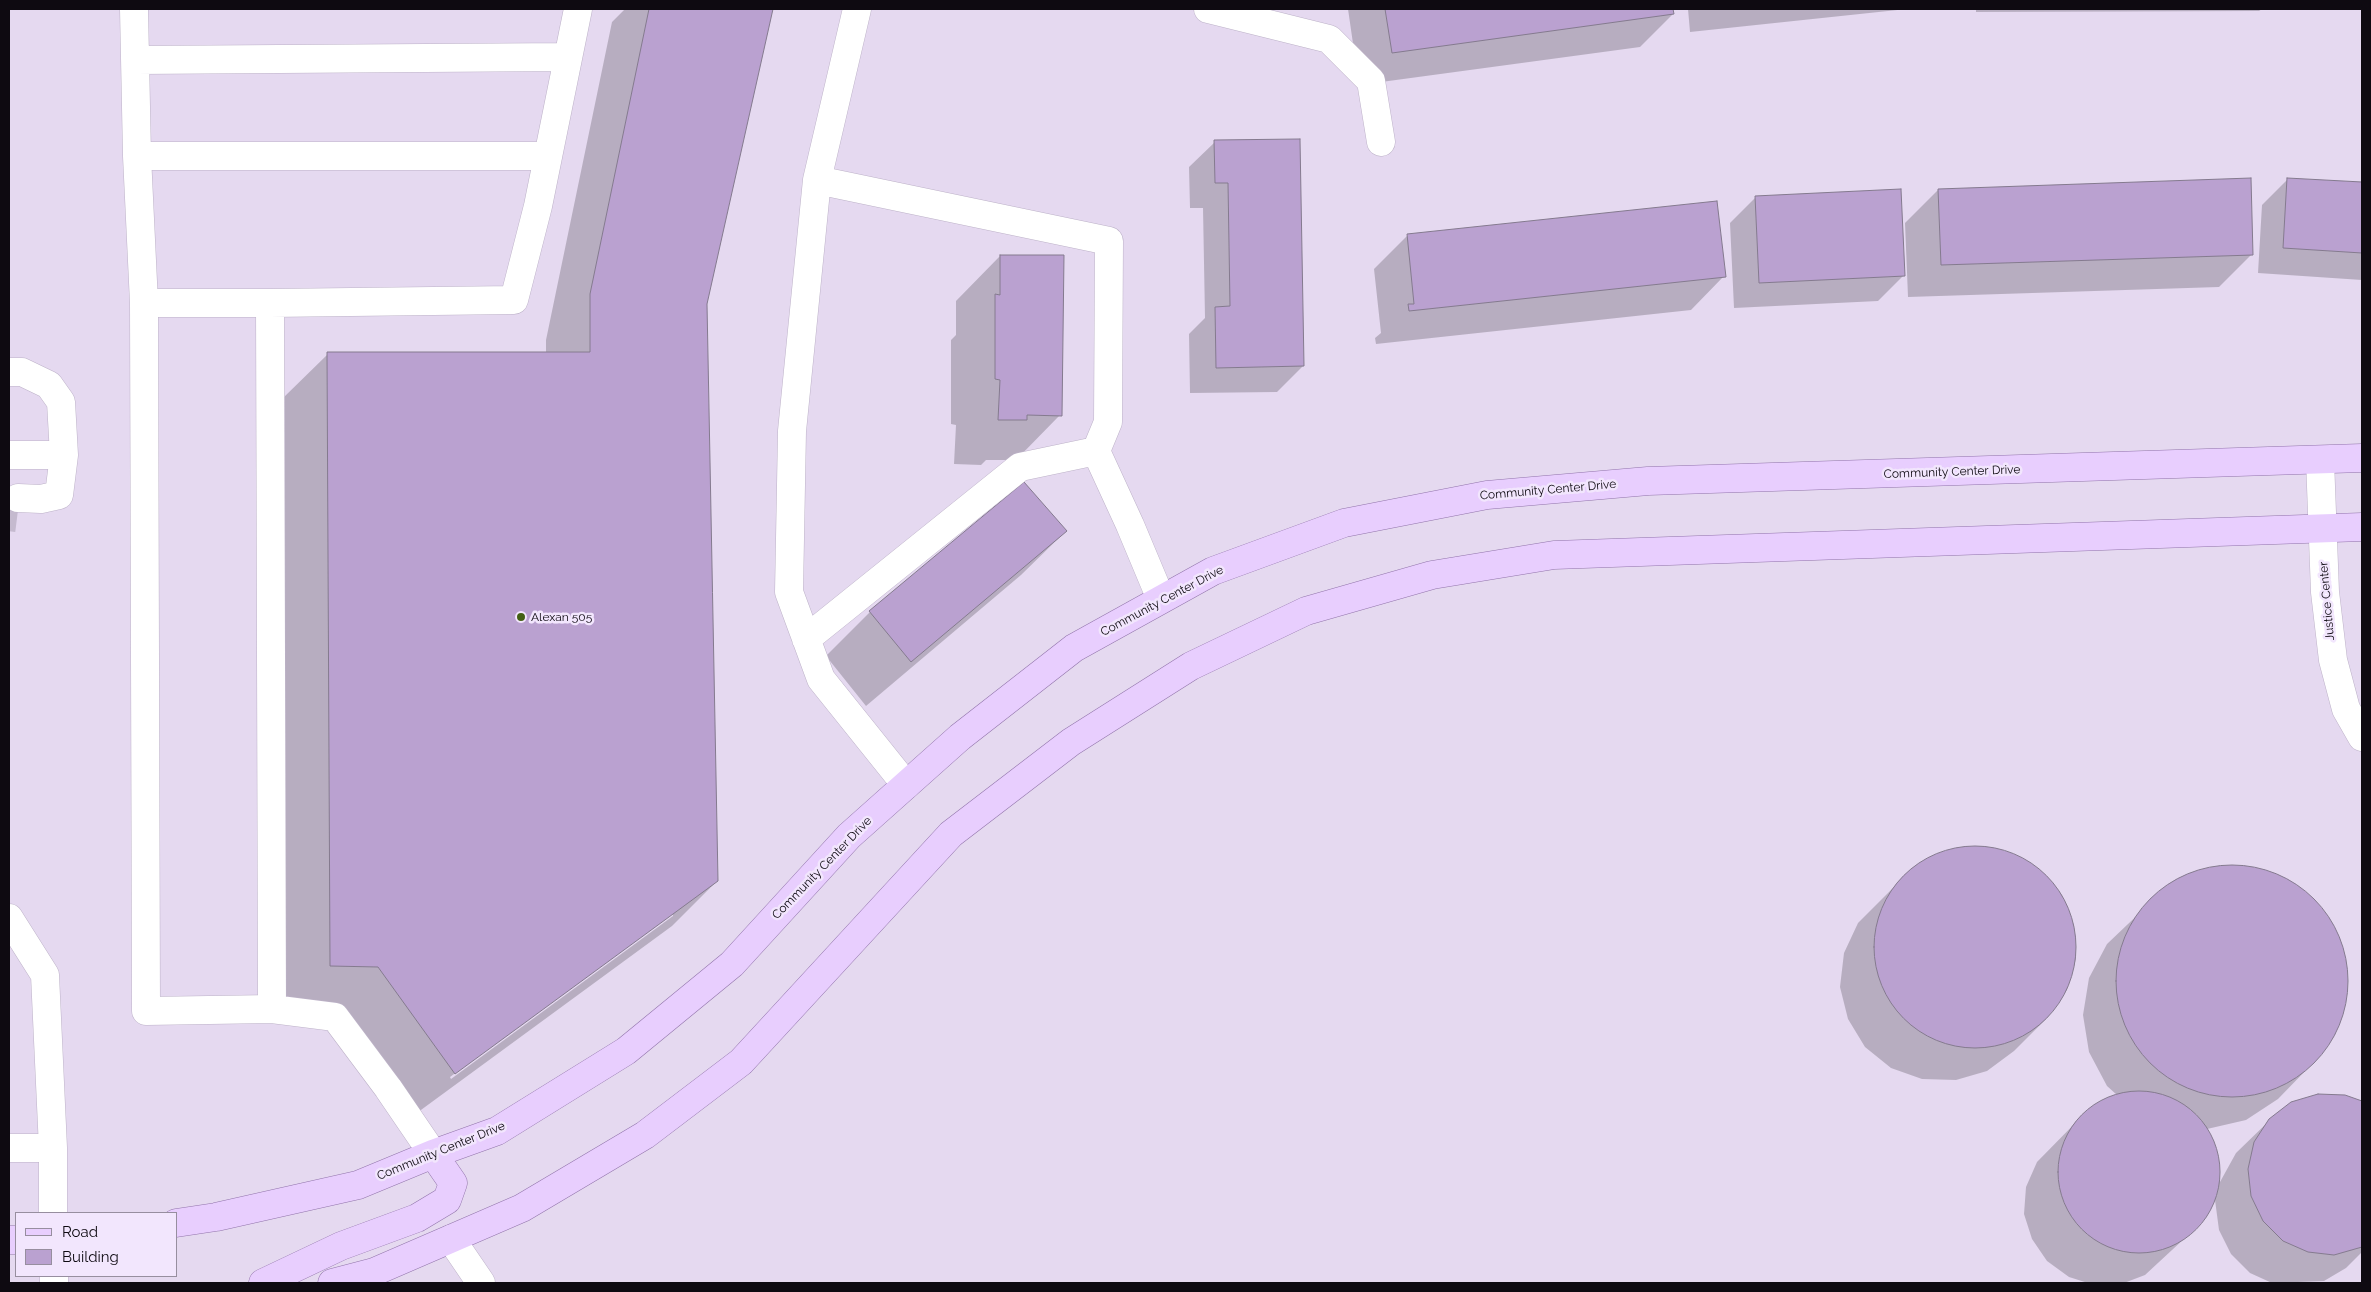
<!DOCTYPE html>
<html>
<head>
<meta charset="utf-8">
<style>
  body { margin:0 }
  #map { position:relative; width:2371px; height:1292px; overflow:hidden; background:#e5d9f0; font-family:Raleway,sans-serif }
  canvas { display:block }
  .frame { position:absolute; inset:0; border:10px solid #0e0a11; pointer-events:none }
  .legend { position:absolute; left:15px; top:1212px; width:162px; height:65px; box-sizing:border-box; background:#f2e6fd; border:1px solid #978e9f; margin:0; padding:6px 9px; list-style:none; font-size:15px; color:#0e0a11 }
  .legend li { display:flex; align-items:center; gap:10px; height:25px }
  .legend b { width:25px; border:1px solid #978e9f }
</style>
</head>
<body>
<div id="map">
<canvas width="2371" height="1292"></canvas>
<div class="frame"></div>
<ul class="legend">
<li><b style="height:6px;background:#e8cefe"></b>Road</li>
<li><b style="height:14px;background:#baa1d0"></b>Building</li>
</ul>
</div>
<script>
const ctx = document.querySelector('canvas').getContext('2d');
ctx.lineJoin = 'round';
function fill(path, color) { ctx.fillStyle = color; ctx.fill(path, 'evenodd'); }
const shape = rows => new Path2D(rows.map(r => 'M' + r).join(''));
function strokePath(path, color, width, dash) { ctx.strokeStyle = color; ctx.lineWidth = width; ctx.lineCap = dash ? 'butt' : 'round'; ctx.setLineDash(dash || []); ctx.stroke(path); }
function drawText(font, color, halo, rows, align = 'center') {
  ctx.font = font + ' Raleway,sans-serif'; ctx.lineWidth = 5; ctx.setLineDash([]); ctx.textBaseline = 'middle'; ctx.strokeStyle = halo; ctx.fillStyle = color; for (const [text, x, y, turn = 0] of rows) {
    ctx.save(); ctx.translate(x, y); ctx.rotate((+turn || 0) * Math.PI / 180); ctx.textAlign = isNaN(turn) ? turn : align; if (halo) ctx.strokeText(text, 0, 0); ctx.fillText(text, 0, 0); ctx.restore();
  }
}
fill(shape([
  [625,9,772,9,705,303,717,881,672,926,410,1118,333,1011,286,1011,283,398,328,354,546,353,546,340,612,22],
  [673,912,673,916,451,1079,450,1077],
  [1348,9,1672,9,1673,14,1640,47,1359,85],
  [1688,9,1907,9,1690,32],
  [1976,9,2262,9,2259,11,1976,12],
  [1215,142,1303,366,1277,392,1190,393,1189,334,1205,318,1203,208,1190,208,1189,167],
  [2288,179,2362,184,2362,280,2258,273,2262,205],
  [1938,190,2252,254,2219,287,1908,297,1905,223],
  [1755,198,1904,275,1878,301,1734,308,1730,223],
  [1407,236,1724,276,1691,310,1376,344,1375,338,1381,333,1374,269],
  [1000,256,1060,415,1016,460,986,460,981,465,954,464,956,425,951,424,951,340,956,335,956,301],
  [1066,531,1021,575,866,706,826,656,870,612],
  [1978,846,2011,853,2040,870,2062,895,2074,925,2076,959,2067,990,2048,1017,2014,1051,1987,1071,1956,1080,1922,1079,1891,1068,1865,1047,1848,1019,1840,987,1844,953,1858,923,1915,866,1945,851],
  [2241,867,2277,875,2309,896,2333,926,2346,961,2346,998,2335,1035,2311,1065,2278,1099,2246,1120,2207,1129,2217,1151,2220,1182,2236,1153,2270,1120,2345,1096,2362,1103,2362,1252,2346,1268,2324,1281,2272,1283,2250,1273,2231,1254,2219,1230,2215,1200,2199,1225,2145,1275,2124,1283,2088,1283,2069,1277,2047,1261,2032,1239,2024,1214,2026,1187,2037,1162,2089,1109,2117,1095,2107,1086,2089,1052,2083,1015,2089,978,2107,944,2169,885,2203,870]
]), '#0003');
const building = shape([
  [649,9,773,9,707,304,718,881,455,1074,378,967,330,966,327,352,590,352,590,294,649,9],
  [1385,9,1673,9,1674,14,1392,53,1385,9],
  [1300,139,1304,366,1216,368,1215,307,1230,306,1228,183,1215,183,1214,140,1300,139],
  [2251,178,2253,255,1941,265,1938,189,2251,178],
  [2287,178,2362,182,2362,253,2283,248,2287,178],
  [1901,189,1905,276,1759,283,1755,196,1901,189],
  [1717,201,1726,277,1409,311,1408,304,1414,304,1407,234,1717,201],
  [1000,255,1064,255,1062,416,1027,415,1027,420,998,420,1000,380,995,379,995,294,1000,295,1000,255],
  [1024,482,1067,531,911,662,869,611,1024,482],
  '1874 947a101 101 0 1 1 202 0a101 101 0 1 1-202 0Z',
  '2116 981a116 116 0 1 1 232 0a116 116 0 1 1-232 0Z',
  '2058 1172a81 81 0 1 1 162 0a81 81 0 1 1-162 0Z',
  [2318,1094,2345,1095,2362,1101,2362,1247,2334,1255,2308,1252,2283,1241,2263,1221,2251,1196,2248,1169,2254,1142,2269,1119,2291,1102,2318,1094]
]);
fill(building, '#baa1d0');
strokePath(building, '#847a8e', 1);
strokePath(shape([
  [9,517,17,518]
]), '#c5bacf', 28, [28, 14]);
const minor = shape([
  [134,9,137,156,144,303,146,1011,272,1009,270,303,514,300,538,206,578,9],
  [857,9,817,180,792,431,789,592,821,679,906,785],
  [1208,9,1329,39,1371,81,1381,142],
  [136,60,568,57],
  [137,156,548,156],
  [817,180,1109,241,1108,422,1096,451],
  [144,303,270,303],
  [9,372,22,372,49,385,61,402,64,455,59,495,41,499,18,498],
  [9,455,64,455],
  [2320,460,2325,592,2333,660,2346,709,2362,737],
  [806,639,1020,467,1096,451,1130,525,1161,599],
  [9,918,45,975,53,1148,53,1213],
  [272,1009,335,1017,388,1088,433,1154],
  [9,1148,53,1148],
  [451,1239,481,1283],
  [54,1276,54,1283]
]);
const major = shape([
  [176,1223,216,1217,358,1185,433,1154,497,1131,626,1051,732,964,849,836,960,737,1074,648,1213,571,1344,523,1487,495,1648,481,2362,458],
  [9,1240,16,1240],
  [263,1283,341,1246,417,1218,447,1200,453,1183,433,1154],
  [332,1283,374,1272,522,1208,645,1135,741,1062,951,834,1071,742,1191,666,1306,611,1432,575,1554,555,2362,527]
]);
strokePath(minor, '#bdb2c8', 29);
strokePath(major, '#9174aa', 29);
strokePath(minor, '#fff', 28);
strokePath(major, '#e8cefe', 28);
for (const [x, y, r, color] of [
  [521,617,5,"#436013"]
]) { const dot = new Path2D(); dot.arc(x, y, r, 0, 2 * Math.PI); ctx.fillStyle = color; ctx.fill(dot); strokePath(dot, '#f2e6fd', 2); }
drawText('12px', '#0e0a11', '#f2e6fd', [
  ["Community Center Drive",1952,472,-2],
  ["Community Center Drive",1548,490,-5],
  ["Community Center Drive",1162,601,-28],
  ["Justice Center",2327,601,-95],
  ["Community Center Drive",822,868,-46],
  ["Community Center Drive",441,1151,-22]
]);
drawText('12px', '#0e0a11', '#f2e6fd', [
  ["Alexan 505",531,617]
], 'left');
</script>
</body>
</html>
